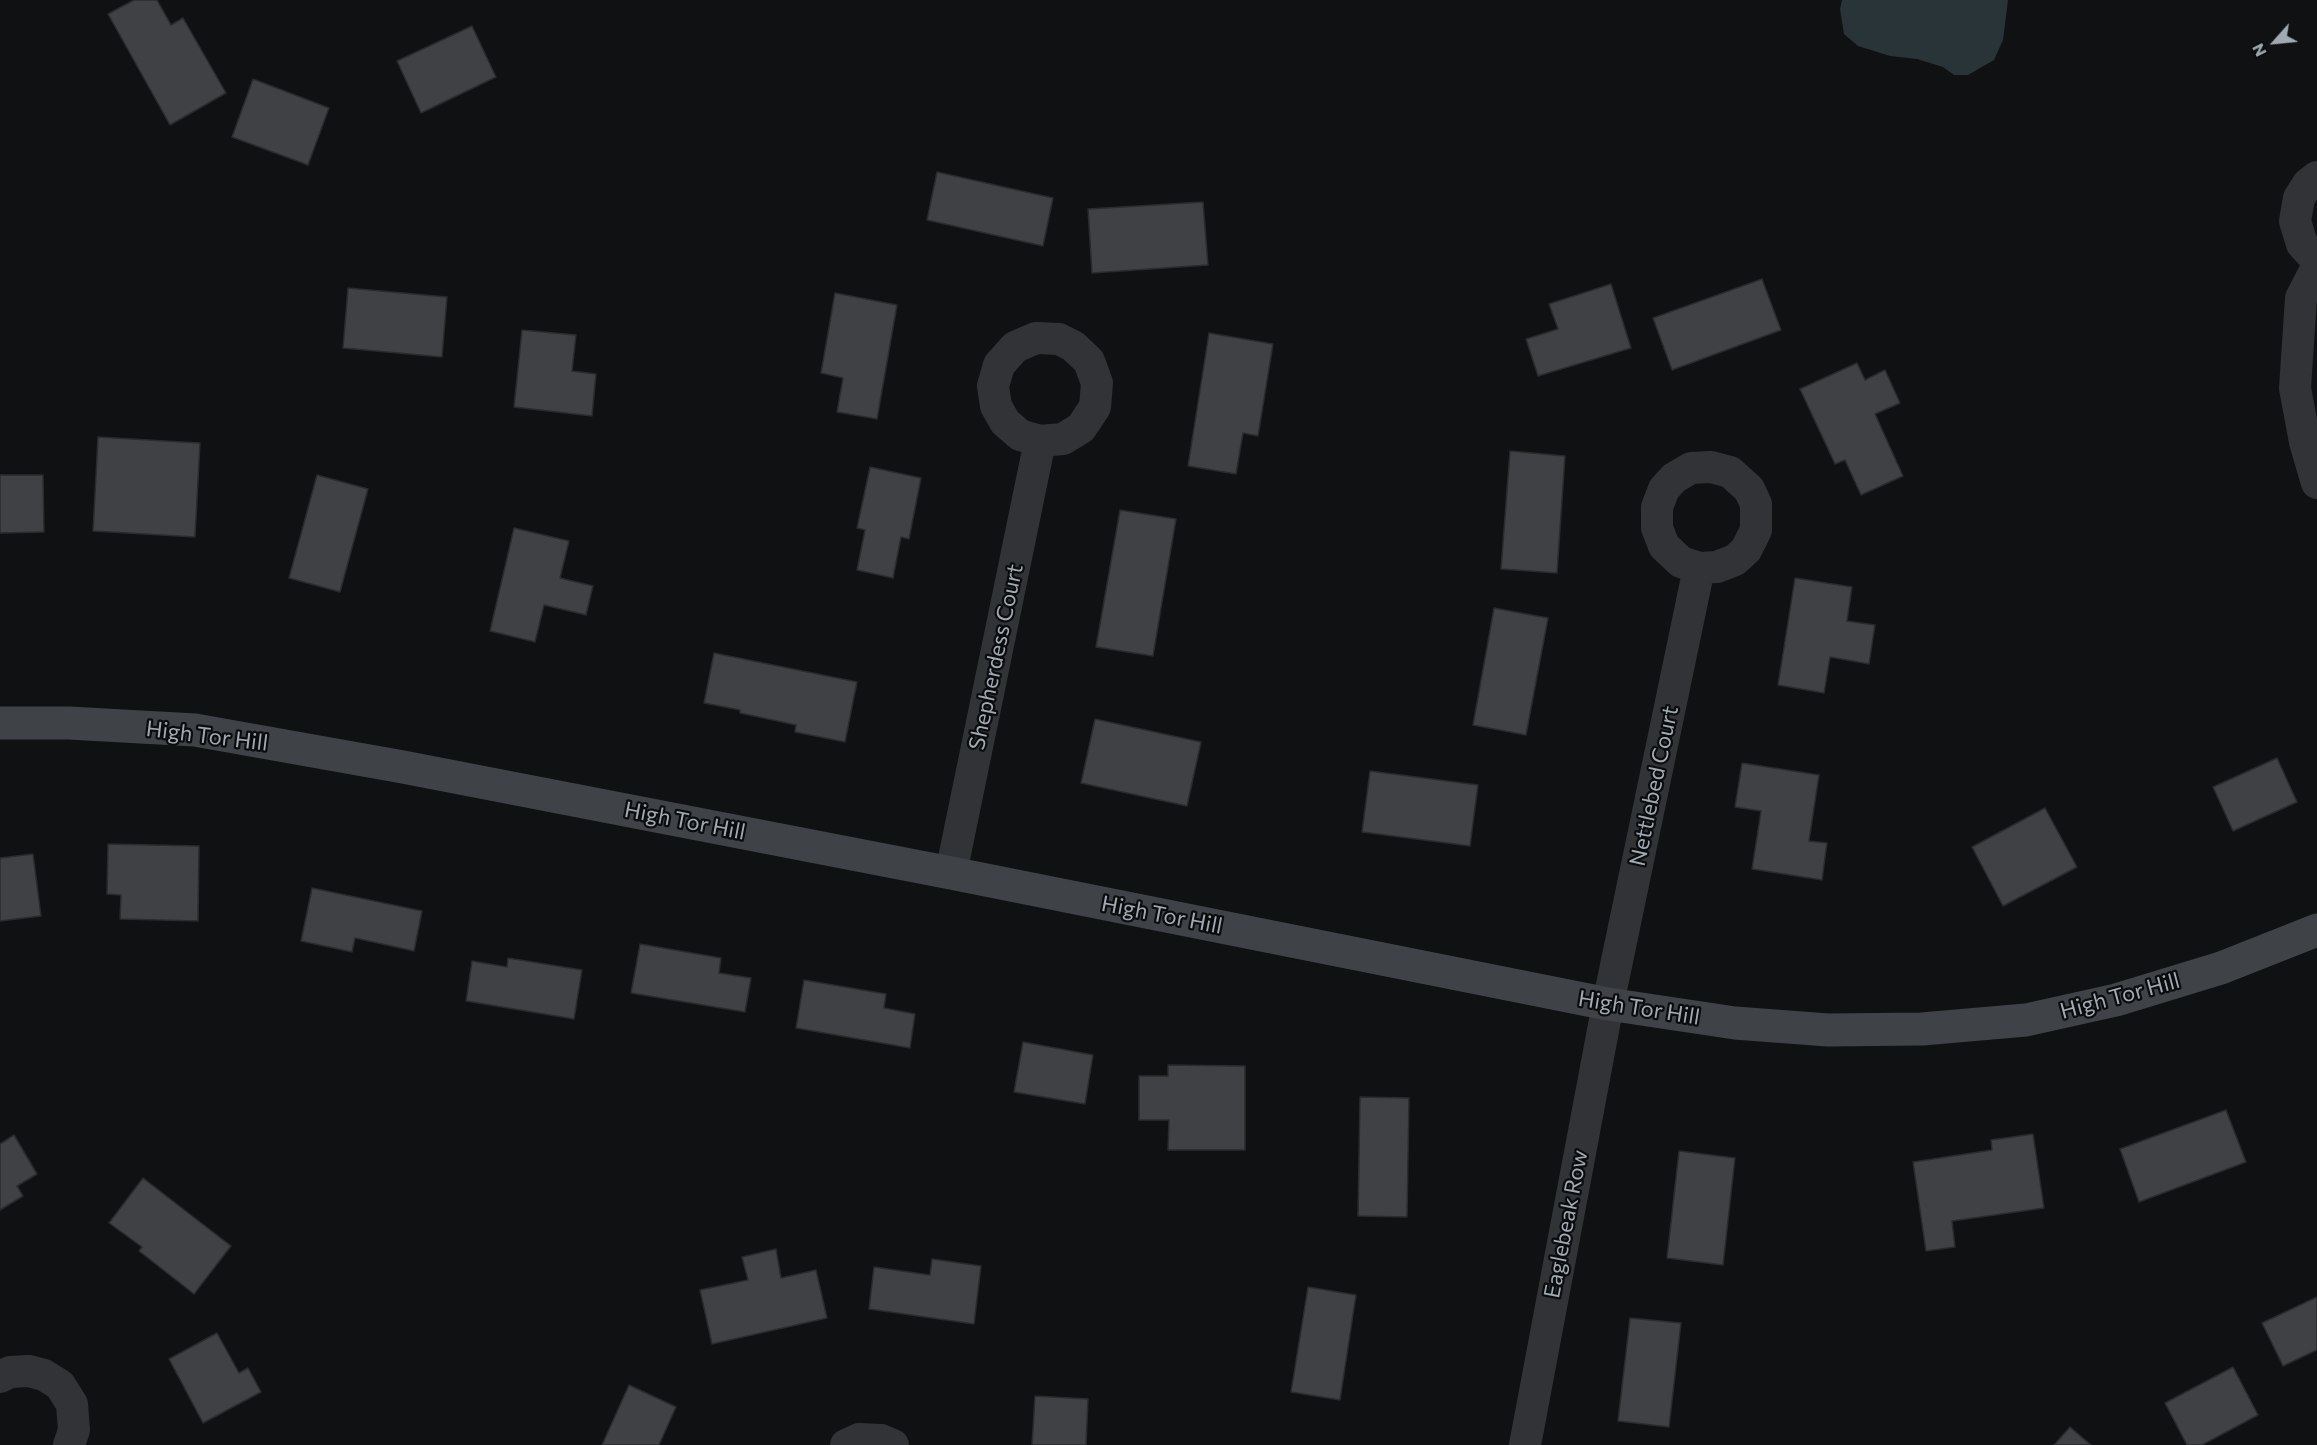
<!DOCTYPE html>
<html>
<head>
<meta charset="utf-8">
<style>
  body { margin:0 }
  #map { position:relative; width:2317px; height:1445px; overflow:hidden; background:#101112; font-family:Commissioner,sans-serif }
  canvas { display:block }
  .north { position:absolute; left:2245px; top:12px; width:60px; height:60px; -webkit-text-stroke:4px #0b0c0d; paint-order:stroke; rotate:243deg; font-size:16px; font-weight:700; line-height:24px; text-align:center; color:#a1aab3 }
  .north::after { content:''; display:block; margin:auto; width:21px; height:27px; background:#a1aab3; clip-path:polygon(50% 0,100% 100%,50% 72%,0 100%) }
</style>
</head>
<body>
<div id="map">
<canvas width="2317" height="1445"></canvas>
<div class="north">N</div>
</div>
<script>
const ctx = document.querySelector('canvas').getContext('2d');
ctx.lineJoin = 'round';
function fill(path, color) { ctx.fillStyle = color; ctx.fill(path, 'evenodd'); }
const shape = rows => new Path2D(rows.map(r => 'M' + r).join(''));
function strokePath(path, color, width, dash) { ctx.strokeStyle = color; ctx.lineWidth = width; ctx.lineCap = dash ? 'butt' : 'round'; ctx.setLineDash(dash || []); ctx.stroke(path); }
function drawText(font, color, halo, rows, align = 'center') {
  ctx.font = font + ' Commissioner,sans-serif'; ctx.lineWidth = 4.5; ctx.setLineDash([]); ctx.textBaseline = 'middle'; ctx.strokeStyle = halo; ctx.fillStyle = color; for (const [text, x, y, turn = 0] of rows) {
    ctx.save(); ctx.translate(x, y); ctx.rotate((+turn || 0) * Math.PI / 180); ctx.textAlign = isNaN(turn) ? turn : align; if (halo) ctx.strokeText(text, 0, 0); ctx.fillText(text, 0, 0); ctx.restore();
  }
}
fill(shape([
  [1842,0,2008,0,2003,40,1994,60,1968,75,1954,75,1943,67,1917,59,1890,56,1858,46,1844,34,1840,9]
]), '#293438');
const building = shape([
  [134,0,157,0,171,25,183,18,226,93,170,125,108,14,134,0],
  [472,26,496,77,421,113,397,61,472,26],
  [253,79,329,108,308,165,232,137,253,79],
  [937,172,1053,198,1043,246,927,220,937,172],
  [1203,202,1208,265,1092,273,1088,209,1203,202],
  [1762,279,1781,330,1672,370,1653,318,1762,279],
  [1611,284,1631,348,1538,376,1526,339,1558,329,1549,304,1611,284],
  [348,288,447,297,442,357,343,348,348,288],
  [835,293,897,305,877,419,837,412,843,378,821,373,835,293],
  [522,330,576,335,572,371,596,374,592,416,514,407,522,330],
  [1209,333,1273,344,1258,436,1243,433,1236,474,1188,466,1209,333],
  [1857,363,1865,380,1885,370,1900,403,1875,414,1903,476,1861,495,1845,460,1835,464,1800,389,1857,363],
  [98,437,200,443,195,537,93,531,98,437],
  [1510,451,1565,456,1557,573,1501,569,1510,451],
  [870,467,921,478,909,539,901,537,893,578,857,570,865,530,857,528,870,467],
  [0,475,43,475,44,532,0,533,0,475],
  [317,475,368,489,340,592,289,578,317,475],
  [1120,510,1176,519,1153,656,1096,647,1120,510],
  [514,528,569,541,560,578,593,586,586,615,544,605,535,642,490,631,514,528],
  [1795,578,1852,587,1847,621,1875,625,1869,664,1830,657,1824,693,1778,685,1795,578],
  [1494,608,1548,618,1526,735,1473,725,1494,608],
  [714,653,857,682,845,742,795,732,796,725,740,713,740,710,704,703,714,653],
  [1095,719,1201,742,1187,806,1081,783,1095,719],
  [2277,758,2297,802,2233,831,2213,787,2277,758],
  [1742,763,1819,775,1809,841,1827,843,1822,880,1752,869,1761,811,1735,807,1742,763],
  [1370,771,1478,785,1470,846,1362,832,1370,771],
  [2045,808,2077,867,2003,906,1972,847,2045,808],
  [108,844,199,846,198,921,120,919,121,895,107,894,108,844],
  [33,854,41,916,0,921,0,858,33,854],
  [312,888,422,911,414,951,355,938,352,952,301,941,312,888],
  [640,944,721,958,719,973,751,978,745,1012,631,993,640,944],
  [508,958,582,970,574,1019,466,1001,472,961,507,967,508,958],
  [804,980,886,994,884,1008,915,1014,910,1048,796,1028,804,980],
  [1023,1042,1093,1055,1085,1104,1014,1092,1023,1042],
  [1168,1065,1245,1066,1245,1150,1168,1150,1169,1120,1139,1120,1139,1076,1168,1076,1168,1065],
  [1360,1097,1409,1098,1407,1217,1358,1216,1360,1097],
  [2226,1110,2246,1162,2139,1202,2120,1149,2226,1110],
  [2033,1134,2044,1208,1952,1221,1955,1247,1926,1251,1913,1162,1992,1150,1991,1140,2033,1134],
  [14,1135,37,1174,17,1186,23,1196,0,1210,0,1144,14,1135],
  [1679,1151,1735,1158,1723,1265,1667,1258,1679,1151],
  [143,1178,231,1246,194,1294,139,1251,142,1247,109,1223,143,1178],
  [776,1249,781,1278,816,1270,827,1318,712,1344,700,1290,748,1280,742,1257,776,1249],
  [932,1259,981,1266,974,1324,869,1309,874,1267,930,1275,932,1259],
  [1308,1287,1356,1295,1340,1400,1291,1392,1308,1287],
  [2317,1297,2317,1350,2283,1366,2262,1323,2317,1297],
  [1630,1318,1681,1323,1669,1427,1618,1421,1630,1318],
  [217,1333,239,1373,248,1368,261,1392,203,1423,169,1359,217,1333],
  [2233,1367,2258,1415,2202,1445,2187,1445,2165,1403,2233,1367],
  [629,1385,676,1407,659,1445,602,1445,629,1385],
  [1035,1396,1088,1399,1086,1445,1032,1445,1035,1396],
  [2070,1427,2091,1445,2054,1445,2070,1427]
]);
fill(building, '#3f4145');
strokePath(building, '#2a2b2e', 1.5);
strokePath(shape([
  [2317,177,2308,184,2299,198,2295,221,2302,244,2317,260],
  [2317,267,2301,298,2295,388,2305,442,2317,483],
  [951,873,1040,441,1020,435,1005,422,996,406,993,386,999,365,1015,347,1036,338,1059,339,1073,346,1089,361,1097,383,1095,407,1081,428,1063,439,1040,441],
  [0,1377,10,1372,29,1371,44,1375,60,1385,72,1404,74,1430,69,1445],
  [846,1445,859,1439,881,1440,893,1445],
  [1525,1445,1608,1004,1699,568,1681,562,1664,546,1657,528,1657,507,1664,489,1674,478,1691,468,1711,467,1730,472,1749,489,1756,504,1756,530,1746,550,1735,560,1717,567,1699,568]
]), '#313337', 32);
strokePath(shape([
  [0,723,69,723,195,730,403,767,951,873,1608,1004,1735,1023,1828,1030,1922,1029,2026,1020,2116,1000,2221,968,2317,930]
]), '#3f4347', 33);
drawText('22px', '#a1aab3', '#0b0c0d', [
  ["Shepherdess Court",996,657,-78],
  ["High Tor Hill",207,736,7],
  ["Nettlebed Court",1654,786,-78],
  ["High Tor Hill",685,821,11],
  ["High Tor Hill",1162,915,11],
  ["High Tor Hill",2120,996,-15],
  ["High Tor Hill",1639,1008,9],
  ["Eaglebeak Row",1566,1224,-79]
]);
</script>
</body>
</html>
